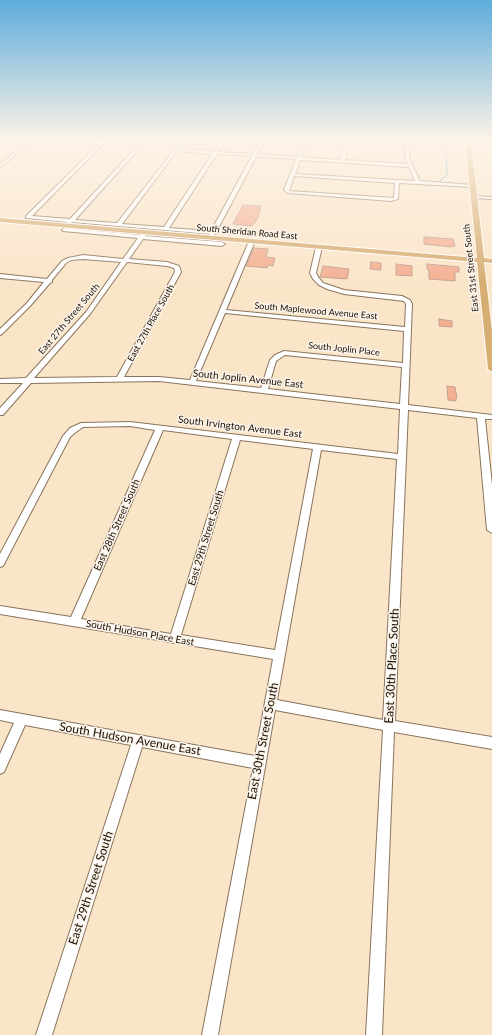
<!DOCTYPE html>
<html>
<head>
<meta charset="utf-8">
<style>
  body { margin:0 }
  canvas { display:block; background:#fbe5c9 }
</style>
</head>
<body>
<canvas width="492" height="1035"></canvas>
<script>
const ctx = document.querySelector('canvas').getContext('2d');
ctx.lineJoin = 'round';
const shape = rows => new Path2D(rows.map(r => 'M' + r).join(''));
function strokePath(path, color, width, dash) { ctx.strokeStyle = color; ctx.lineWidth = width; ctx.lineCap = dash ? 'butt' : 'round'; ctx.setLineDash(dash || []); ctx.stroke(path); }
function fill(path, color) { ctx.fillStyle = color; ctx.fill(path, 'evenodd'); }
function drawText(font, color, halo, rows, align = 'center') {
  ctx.font = font + ' Lato,sans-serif'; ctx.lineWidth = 3; ctx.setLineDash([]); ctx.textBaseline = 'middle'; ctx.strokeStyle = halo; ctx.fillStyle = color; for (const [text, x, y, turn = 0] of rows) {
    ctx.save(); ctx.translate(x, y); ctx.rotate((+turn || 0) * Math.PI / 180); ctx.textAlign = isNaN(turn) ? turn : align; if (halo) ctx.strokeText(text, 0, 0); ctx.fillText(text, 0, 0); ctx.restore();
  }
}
strokePath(shape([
  [439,182,447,175,446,148,449,141]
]), '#2da0c7', 1);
const building = shape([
  [243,205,261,206,258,218,252,226,233,224,243,205],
  [424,237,453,239,455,246,451,247,424,244,424,237],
  [254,248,268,249,266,257,275,258,273,266,268,265,267,268,246,266,254,248],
  [371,262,381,263,381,270,370,269,371,262],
  [396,264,412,266,412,276,396,275,396,264],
  [427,264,459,267,459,272,455,272,455,281,429,279,429,270,427,269,427,264],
  [323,266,349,269,347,279,320,277,323,266],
  [439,319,452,321,452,327,439,326,439,319],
  [447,386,455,387,457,398,456,398,456,401,448,400,447,386]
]);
fill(building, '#f4af92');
strokePath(building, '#c1a092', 1);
const minor = shape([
  [30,141,34,141,0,167,0,164,30,141],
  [62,141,106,141,32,216,70,219,142,141,146,141,75,220,117,223,181,141,185,141,179,149,214,151,221,141,225,141,218,152,253,154,260,141,264,141,257,154,297,157,303,141,307,141,301,157,340,160,346,141,350,141,345,160,408,164,405,158,406,143,404,141,408,141,410,143,409,158,420,181,473,185,475,186,473,187,399,183,398,199,391,201,288,193,284,190,296,159,256,157,213,238,209,238,210,234,72,222,68,226,65,224,67,222,26,218,26,216,99,144,62,141],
  [177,151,212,154,164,227,122,224,177,151],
  [217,154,252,156,211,231,169,228,217,154],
  [300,160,409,167,415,181,295,174,300,160],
  [294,176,395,183,394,198,289,191,294,176],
  [468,142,492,143,492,145,469,144,468,142],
  [472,196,492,197,492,199,474,198,472,198,472,196],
  [65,228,140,235,145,230,148,232,145,236,222,242,225,244,222,246,143,239,129,259,167,262,179,266,181,272,124,377,159,377,190,380,249,241,252,239,255,241,226,310,405,327,406,304,404,301,344,294,327,289,319,285,313,279,310,273,316,247,319,245,322,247,316,273,318,277,323,283,344,290,402,296,410,300,412,304,408,405,492,415,492,419,485,419,492,485,492,533,487,530,477,418,408,410,395,721,492,737,492,749,394,732,382,1035,366,1035,383,730,275,710,218,1035,202,1035,253,768,142,747,52,1035,36,1035,131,745,25,725,4,772,0,774,0,754,14,723,0,720,0,710,255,756,273,659,0,614,0,606,71,617,155,430,130,426,83,427,76,432,70,437,3,566,0,567,0,554,63,436,70,428,81,423,130,422,398,454,400,409,159,381,31,383,3,415,0,415,0,408,23,383,0,383,0,379,26,378,86,312,121,262,83,259,71,260,66,263,52,280,52,282,50,283,31,305,2,334,0,335,0,329,27,303,44,282,0,278,0,274,47,279,62,261,68,258,83,255,123,259,138,238,63,231,62,230,65,228],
  [127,262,167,266,174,268,175,272,117,377,34,378,90,314,127,262],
  [225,313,404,331,403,363,284,351,275,355,270,360,261,388,196,381,225,313],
  [285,355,402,367,400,404,268,389,276,361,285,355],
  [163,430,232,439,171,634,81,619,163,430],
  [240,440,313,449,275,650,181,635,240,440],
  [321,450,397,459,383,720,277,700,321,450]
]);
const major = shape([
  [465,141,471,141,484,258,492,259,492,263,484,262,492,331,492,372,488,369,477,262,0,222,0,218,477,258,465,141]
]);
strokePath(minor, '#88745b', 2);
strokePath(major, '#fff', 2);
fill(minor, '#fff');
fill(major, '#d6ad72');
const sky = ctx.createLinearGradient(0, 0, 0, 286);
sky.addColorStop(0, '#5dacdb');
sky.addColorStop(0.49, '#fdf3e7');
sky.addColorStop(1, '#fdf3e700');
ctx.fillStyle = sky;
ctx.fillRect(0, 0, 492, 286);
drawText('9px', '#160f06', '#fdf4e9', [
  ["South Sheridan Road East",247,232,5],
  ["East 31st Street South",471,268,-96],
  ["South Maplewood Avenue East",316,311,5],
  ["East 27th Street South",69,319,-50],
  ["East 27th Place South",151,323,-61],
  ["South Joplin Place",344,349,6]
]);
drawText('10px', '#160f06', '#fdf4e9', [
  ["South Joplin Avenue East",248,379,6],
  ["South Irvington Avenue East",240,427,7],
  ["East 28th Street South",117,525,-66],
  ["East 29th Street South",206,538,-73],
  ["South Hudson Place East",140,633,10]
]);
drawText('12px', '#160f06', '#fdf4e9', [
  ["East 30th Place South",392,666,-87],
  ["South Hudson Avenue East",130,739,10],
  ["East 30th Street South",263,741,-79],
  ["East 29th Street South",91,888,-72]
]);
</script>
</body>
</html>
